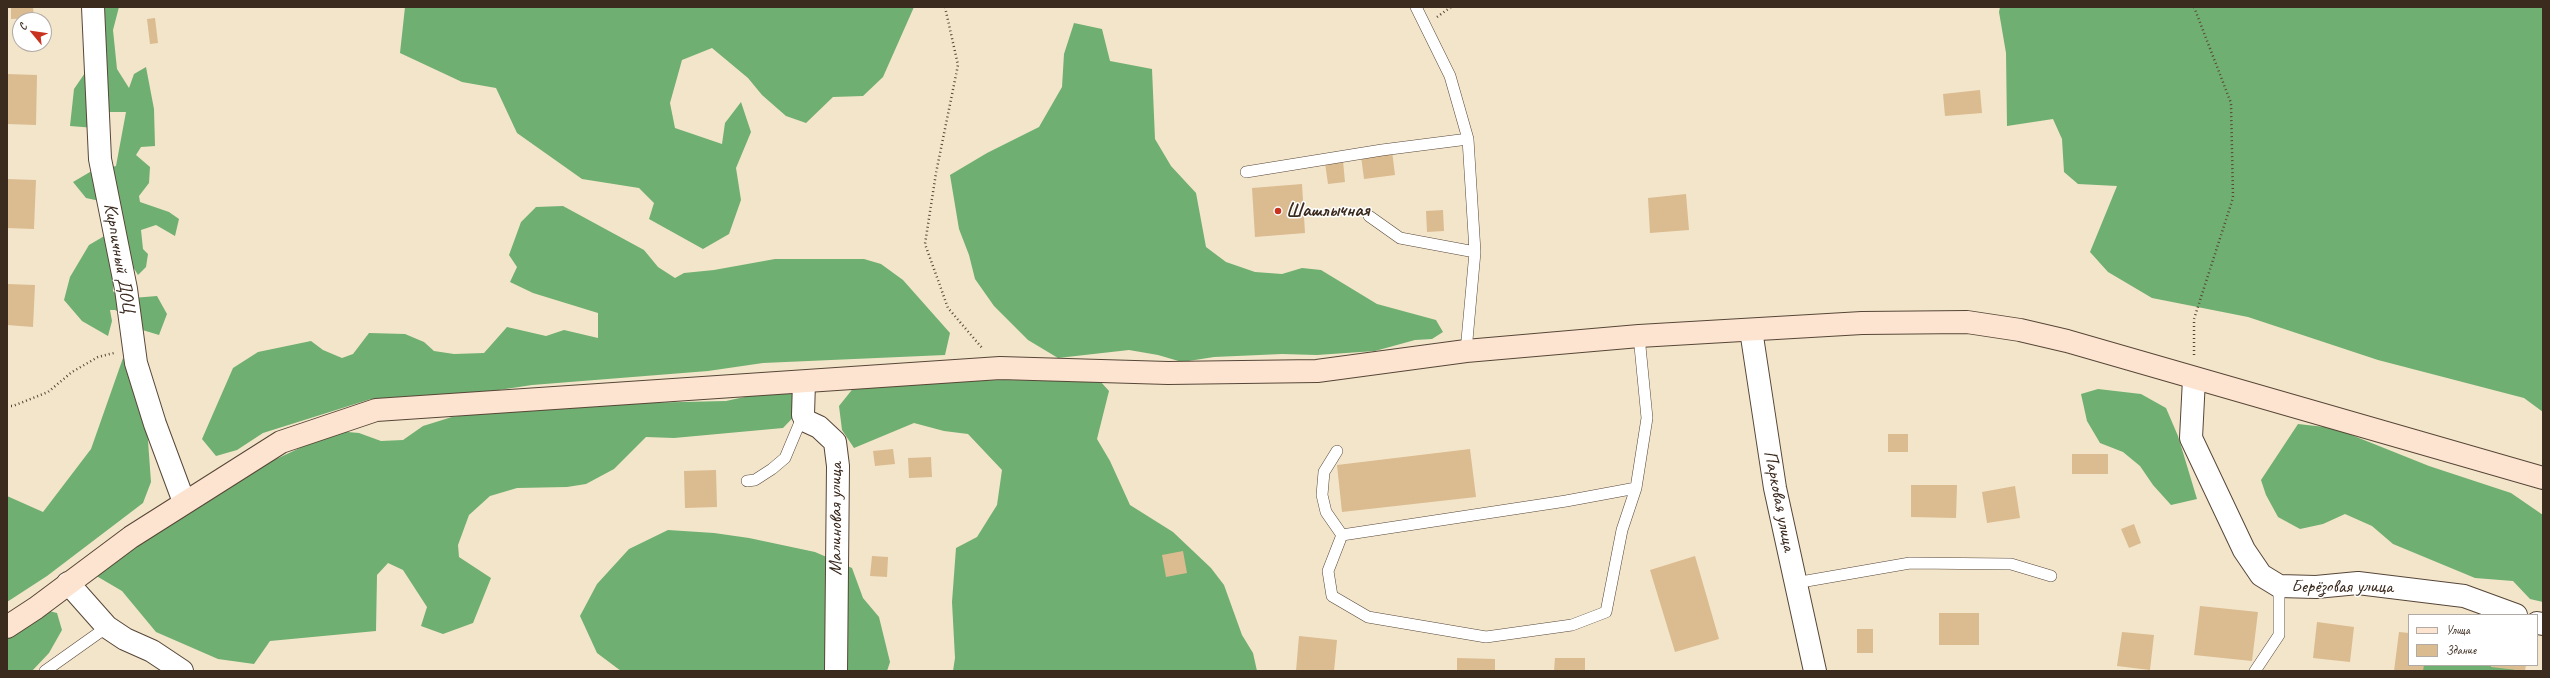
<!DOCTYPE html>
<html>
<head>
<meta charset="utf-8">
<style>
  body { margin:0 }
  #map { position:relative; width:2550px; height:678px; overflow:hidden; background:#f3e5ca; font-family:Caveat,sans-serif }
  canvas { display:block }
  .frame { position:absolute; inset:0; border:8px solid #3b2a1e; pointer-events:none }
  .legend { position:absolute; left:2408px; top:614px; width:130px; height:52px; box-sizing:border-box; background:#fff; border:1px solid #b1aaa5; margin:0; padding:5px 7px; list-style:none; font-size:12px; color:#3b2a1e }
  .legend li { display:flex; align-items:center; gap:8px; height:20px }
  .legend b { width:20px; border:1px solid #b1aaa5 }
  .north { position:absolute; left:12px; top:12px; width:40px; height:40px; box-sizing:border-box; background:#fff; border:1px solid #b1aaa5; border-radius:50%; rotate:299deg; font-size:11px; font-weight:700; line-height:16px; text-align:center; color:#3b2a1e }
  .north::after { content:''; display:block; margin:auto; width:14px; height:18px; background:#c8321e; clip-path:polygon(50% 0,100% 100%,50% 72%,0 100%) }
</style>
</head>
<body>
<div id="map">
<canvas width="2550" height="678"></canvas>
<div class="frame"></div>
<ul class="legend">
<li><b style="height:5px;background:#fde4d0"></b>Улица</li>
<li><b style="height:11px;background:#dbbb90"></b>Здание</li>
</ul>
<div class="north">С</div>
</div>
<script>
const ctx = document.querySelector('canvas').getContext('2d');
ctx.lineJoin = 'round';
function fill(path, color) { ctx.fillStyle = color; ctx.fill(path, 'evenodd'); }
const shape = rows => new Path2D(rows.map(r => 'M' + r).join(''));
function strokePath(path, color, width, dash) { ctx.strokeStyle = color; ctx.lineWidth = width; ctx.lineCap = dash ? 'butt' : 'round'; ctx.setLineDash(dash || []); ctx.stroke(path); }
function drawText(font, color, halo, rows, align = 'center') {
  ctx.font = font + ' Caveat,sans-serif'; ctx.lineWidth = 3; ctx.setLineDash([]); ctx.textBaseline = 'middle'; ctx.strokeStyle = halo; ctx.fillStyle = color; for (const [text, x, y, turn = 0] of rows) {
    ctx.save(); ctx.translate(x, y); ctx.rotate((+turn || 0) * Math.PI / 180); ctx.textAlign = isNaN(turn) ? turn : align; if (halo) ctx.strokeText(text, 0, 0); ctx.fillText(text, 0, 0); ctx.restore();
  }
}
fill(shape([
  [97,7,119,7,113,30,117,69,129,88,134,74,146,67,154,109,155,146,141,147,136,155,150,167,149,183,139,196,140,202,169,212,179,219,175,236,156,225,141,230,143,249,148,254,146,267,138,275,127,257,114,271,113,291,120,299,157,296,167,314,159,335,136,328,132,319,115,310,110,310,112,321,108,336,82,321,64,300,70,277,89,245,118,228,100,201,86,198,73,182,90,172,116,166,126,112,108,112,95,128,70,126,74,89,89,67],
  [405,7,914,7,883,77,863,96,833,97,806,123,786,116,762,95,748,78,712,48,682,60,670,103,675,128,722,144,725,123,741,102,751,132,736,168,741,200,729,234,703,249,649,219,654,203,639,188,582,179,517,133,496,88,462,82,400,53],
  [2000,7,2543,7,2543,412,2524,398,2378,360,2248,317,2152,298,2108,272,2090,252,2117,186,2078,184,2064,172,2062,139,2053,119,2007,126,2006,53,1999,12],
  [1074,23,1102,29,1110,61,1152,69,1155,139,1171,166,1196,193,1206,247,1226,262,1255,272,1282,274,1302,268,1321,270,1377,304,1436,320,1443,332,1432,339,1415,340,1375,351,1317,355,1282,354,1214,357,1182,362,1158,355,1129,350,1058,358,1028,340,994,306,975,279,969,255,959,229,950,175,987,153,1039,127,1062,87,1064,54],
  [563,206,644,250,658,267,675,278,684,273,714,270,775,259,864,259,881,264,903,280,950,333,945,355,763,363,708,371,532,385,459,396,371,399,263,433,237,450,216,456,202,439,233,368,258,352,311,341,323,350,342,358,353,354,369,333,405,334,424,342,434,351,454,354,484,353,507,327,546,336,564,330,598,338,598,313,533,293,510,282,517,267,509,255,521,222,536,207],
  [123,358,144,386,151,482,143,503,47,576,7,602,7,496,43,512,91,449],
  [1003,380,1100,381,1109,391,1097,439,1110,461,1130,505,1173,532,1211,568,1224,585,1242,635,1253,653,1257,671,953,671,955,658,952,602,956,548,977,537,997,505,1002,470,968,434,944,431,914,423,854,448,842,430,839,406,855,386,903,382],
  [2098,389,2141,394,2166,408,2178,436,2197,499,2171,505,2153,485,2140,466,2123,452,2100,443,2087,421,2081,394],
  [772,391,794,393,806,404,783,428,674,438,646,437,614,469,586,484,567,487,517,488,490,496,469,515,458,545,459,557,491,578,473,623,443,634,421,626,427,607,403,570,388,563,377,575,376,631,270,641,254,664,218,659,156,632,122,591,93,574,223,484,336,431,359,433,381,441,403,440,423,426,452,417,493,411,639,403,726,401],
  [2298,424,2334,428,2429,466,2511,493,2543,515,2543,602,2530,599,2513,581,2475,578,2393,544,2372,526,2345,514,2323,524,2300,529,2278,517,2266,495,2261,480],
  [668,530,714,533,749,538,815,552,852,568,863,598,879,617,890,662,887,671,621,671,597,653,580,616,597,584,629,549],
  [49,611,57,613,62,630,49,653,32,671,7,671,7,639],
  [2414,665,2514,665,2515,671,2413,671]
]), '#6faf71');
fill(shape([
  [11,7,33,7,34,18,11,19],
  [155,18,158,43,150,44,147,19],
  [7,74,37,75,36,125,7,124],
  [1980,90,1982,113,1945,116,1943,94],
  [1392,151,1395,175,1364,179,1361,156],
  [1343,161,1345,182,1328,184,1325,163],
  [7,179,36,180,34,229,7,228],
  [1302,184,1305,233,1255,237,1252,188],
  [1686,194,1689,230,1650,233,1648,198],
  [1443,210,1444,231,1427,232,1426,211],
  [7,284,35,285,33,327,7,325],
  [1888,434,1908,434,1908,452,1888,452],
  [893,449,895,464,875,466,873,451],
  [1470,449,1476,497,1342,512,1337,465],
  [2072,454,2108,454,2108,474,2072,474],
  [931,457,932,477,909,478,908,458],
  [716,470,717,507,685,508,684,471],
  [1911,485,1957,485,1956,518,1911,517],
  [2015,486,2020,518,1987,523,1982,492],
  [2134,524,2141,543,2129,548,2121,529],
  [1183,551,1187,573,1166,577,1162,555],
  [872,556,888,557,887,577,870,576],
  [1695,556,1719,639,1675,652,1650,570],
  [2200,606,2258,612,2252,661,2194,655],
  [1939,613,1979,613,1979,645,1939,645],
  [2317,622,2354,627,2350,662,2313,658],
  [1857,629,1873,629,1873,653,1857,653],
  [2122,632,2154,635,2150,670,2117,666],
  [2399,632,2409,633,2409,665,2424,665,2423,671,2394,671],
  [1299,636,1337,640,1334,671,1296,671],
  [1457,658,1495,659,1495,671,1457,671],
  [1555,658,1585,658,1585,671,1554,671],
  [2491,665,2526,665,2525,671,2491,667]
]), '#dbbb90');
const lane = shape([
  [1416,7,1450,76,1468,139,1475,252,1466,351],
  [1246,172,1382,150,1468,139],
  [1369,216,1400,238,1475,252],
  [1337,451,1324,472,1322,495,1326,512,1342,535,1328,571,1332,596,1368,617,1486,637,1572,625,1606,612,1622,530,1636,488,1647,418,1639,336],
  [747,481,755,480,772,469,785,458,803,415],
  [1342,535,1566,501,1636,488],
  [1795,583,1910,563,2011,564,2051,576],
  [45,671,107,627],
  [2255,671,2279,635,2279,586]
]);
const street = shape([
  [93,7,100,159,126,289,136,363,155,424,184,502],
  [1751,330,1775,488,1815,671],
  [2194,379,2191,438,2244,550,2261,575,2279,586,2316,587,2358,583,2464,596,2516,615],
  [804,382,803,415,806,421,819,427,835,442,838,466,836,671],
  [68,583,107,627,125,639,152,651,182,671],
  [2537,623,2543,624]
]);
const secondary = shape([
  [7,627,36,608,131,537,281,442,376,410,1000,368,1168,373,1317,371,1466,351,1639,336,1862,323,1967,322,2020,330,2067,341,2543,478]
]);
strokePath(lane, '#574638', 12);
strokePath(street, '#574638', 24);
strokePath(secondary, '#574638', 24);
strokePath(shape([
  [945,7,958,65,936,173,925,244,948,308,983,349],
  [2194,7,2231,103,2233,198,2194,319,2194,356],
  [1437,17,1451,7],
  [7,406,13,406,48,392,72,372,98,357,114,353]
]), '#574638', 2.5, [1, 3]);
strokePath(lane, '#fff', 11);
strokePath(street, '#fff', 22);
strokePath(secondary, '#fde4d0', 22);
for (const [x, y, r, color] of [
  [1278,211,4,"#c8321e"]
]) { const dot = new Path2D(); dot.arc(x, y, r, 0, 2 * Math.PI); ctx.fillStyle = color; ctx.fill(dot); strokePath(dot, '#fff', 1.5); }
drawText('bold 19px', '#3b2a1e', '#fff', [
  ["Шашлычная",1286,211]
], 'left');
drawText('19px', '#3b2a1e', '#fff', [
  ["Кирпичный ДОЦ",119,258,80],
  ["Парковая улица",1779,501,79],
  ["Малиновая улица",836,519,-90],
  ["Берёзовая улица",2342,587]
]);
</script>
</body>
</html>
